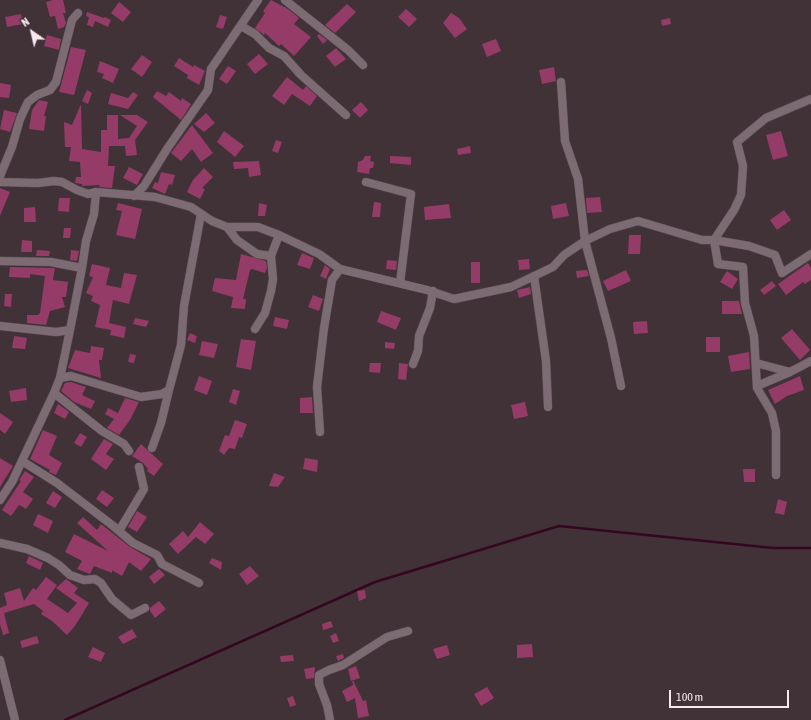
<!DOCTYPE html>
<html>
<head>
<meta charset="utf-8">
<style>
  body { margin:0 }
  #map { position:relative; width:811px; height:720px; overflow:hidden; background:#413238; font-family:"Asap Condensed",sans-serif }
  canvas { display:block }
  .north { position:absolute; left:12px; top:12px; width:40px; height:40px; -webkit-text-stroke:3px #413238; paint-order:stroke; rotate:326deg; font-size:11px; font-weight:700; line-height:16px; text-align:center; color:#f5ebef }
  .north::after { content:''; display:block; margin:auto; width:14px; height:18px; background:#f5ebef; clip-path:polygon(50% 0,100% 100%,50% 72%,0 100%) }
  .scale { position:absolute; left:669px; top:690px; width:120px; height:18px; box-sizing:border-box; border:2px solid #f5ebef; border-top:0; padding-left:5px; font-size:12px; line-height:14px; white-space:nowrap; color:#f5ebef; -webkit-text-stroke:3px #413238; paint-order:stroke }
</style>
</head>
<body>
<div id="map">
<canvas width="811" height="720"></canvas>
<div class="north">N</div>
<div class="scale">100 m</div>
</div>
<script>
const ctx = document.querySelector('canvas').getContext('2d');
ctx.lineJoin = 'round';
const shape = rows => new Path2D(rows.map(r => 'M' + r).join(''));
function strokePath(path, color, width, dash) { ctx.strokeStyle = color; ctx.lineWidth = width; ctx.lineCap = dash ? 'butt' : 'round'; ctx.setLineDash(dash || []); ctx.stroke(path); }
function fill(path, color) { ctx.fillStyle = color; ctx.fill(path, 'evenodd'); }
strokePath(shape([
  [65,720,375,582,559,526,773,548,811,548]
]), '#35071f', 2.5);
fill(shape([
  [53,0,63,0,66,13,63,13,66,23,64,27,58,29,55,16,50,17,46,2],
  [271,0,288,9,299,18,294,24,311,37,294,56,281,44,279,46,265,33,264,35,255,28,265,13,263,11],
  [119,2,131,12,123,22,111,13],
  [347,4,356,12,335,33,325,25],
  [406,9,417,19,409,27,398,17],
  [87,12,104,18,105,17,111,20,108,27,95,21,93,27,87,25,89,17,86,16],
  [451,13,459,18,467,29,455,38,443,23],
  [21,14,23,24,7,27,5,17],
  [220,15,227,17,223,29,216,27],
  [670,18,671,24,662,26,661,20],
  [319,34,327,40,323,44,317,36],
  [47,35,61,39,59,50,44,46],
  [496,39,501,51,487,57,482,44],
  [71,47,86,50,74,95,59,92],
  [336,48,346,59,335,67,326,56],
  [259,54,268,64,255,74,247,64],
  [142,55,152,62,142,77,131,69],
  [179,58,193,67,194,65,205,71,199,85,187,78,188,75,174,66],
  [100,61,119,69,113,83,102,78,104,74,97,72],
  [228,66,236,71,227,84,219,79],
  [554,67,556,81,542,84,539,70],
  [287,77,303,90,306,86,317,96,310,106,292,94,284,105,272,96],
  [0,83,11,85,9,98,0,97],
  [87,90,92,93,88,104,82,101],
  [157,91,166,96,169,92,181,101,182,98,191,104,181,120,153,97],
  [133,92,138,95,128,109,108,104,111,93,128,98],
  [39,100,48,102,44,116,46,116,44,131,29,129,32,110],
  [361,102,368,110,360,118,352,110],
  [81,104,82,149,101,152,101,130,107,130,107,115,118,115,118,139,129,138,137,126,120,115,137,115,148,122,135,140,137,155,126,156,125,146,109,146,108,166,115,166,112,188,99,187,100,185,82,186,82,184,75,183,76,177,81,177,80,162,69,161,71,147,65,147,64,122,72,125],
  [4,110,17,113,10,132,0,129],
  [206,113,215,123,204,132,194,124],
  [192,125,213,153,201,162,192,149,181,161,171,153],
  [224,131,244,146,235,157,217,142],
  [781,131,788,156,773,160,766,135],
  [276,140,282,142,278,153,272,151],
  [470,146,471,153,458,155,457,149],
  [365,156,371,156,370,161,374,162,373,168,370,168,369,174,357,172,358,162,363,160],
  [390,156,411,157,411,165,390,163],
  [259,161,261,175,249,177,248,168,234,169,233,162],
  [129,167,143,174,137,185,123,178],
  [204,168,213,177,202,188,205,189,200,199,187,192,193,180],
  [161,172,175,175,172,185,169,184,165,194,152,188,155,182,158,183],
  [0,188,10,192,0,216],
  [600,197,602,212,587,213,586,198],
  [59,198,70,198,69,212,58,211],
  [374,202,381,203,380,217,372,217],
  [118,203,142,209,135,239,116,235,122,211,116,210],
  [259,203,267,205,265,216,258,216],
  [566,203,569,216,553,219,551,206],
  [449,204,451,218,425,220,424,207],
  [35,207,36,222,24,222,24,208],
  [784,210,791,220,777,230,770,220],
  [64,228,71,228,70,238,63,238],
  [629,235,641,235,640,254,628,254],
  [22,240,32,241,32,252,21,252],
  [37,250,50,251,49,256,36,256],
  [71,250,79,251,77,261,70,260],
  [302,253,314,258,310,269,297,265],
  [241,254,266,261,267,268,265,273,252,269,250,270,243,299,246,299,245,309,231,308,233,297,212,291,215,278,236,280],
  [529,259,530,269,519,270,518,260],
  [387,260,397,261,396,270,386,269],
  [471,262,480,262,480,283,471,283],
  [808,263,811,268,811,280,805,284,803,282,786,295,778,284],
  [92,264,110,268,106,285,121,288,124,273,137,275,129,304,113,300,109,323,126,327,124,338,110,335,111,330,95,327,100,305,91,301,93,296,86,293,93,277,89,276],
  [325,265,330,269,326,279,320,276],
  [10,267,55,268,53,280,68,282,66,297,62,297,65,307,50,311,46,325,27,323,27,315,38,315,40,313,45,276,30,274,30,278,9,277],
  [587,270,589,276,577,278,576,271],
  [626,270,631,281,608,291,603,281],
  [727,271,738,279,732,289,720,282],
  [772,281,776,286,764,295,760,290],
  [530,287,531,294,519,298,517,290],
  [5,294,12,294,11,307,4,306],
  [313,295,323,299,319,311,308,307],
  [722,301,739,301,742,314,722,314],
  [381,311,401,318,396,330,377,322],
  [275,317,289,320,287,329,273,326],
  [135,318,149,321,146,327,133,324],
  [647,321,648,333,634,334,633,322],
  [792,329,810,350,800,360,781,338],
  [190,333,197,336,195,343,187,340],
  [14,336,27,338,25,349,12,348],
  [706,337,720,337,720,352,706,352],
  [241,339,256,341,251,370,236,367],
  [202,341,218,344,214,358,199,355],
  [385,342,395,343,394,349,385,348],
  [91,346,104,348,102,360,99,360,101,378,68,368,75,350,90,353],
  [749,352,750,369,731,372,728,356],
  [130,354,136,355,134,363,128,362],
  [370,363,381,363,380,373,369,372],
  [399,363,408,364,406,380,398,379],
  [199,376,212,381,207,395,194,390],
  [800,376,804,390,787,396,775,404,768,390],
  [71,382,86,387,82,395,95,401,91,409,74,402,61,391,65,383],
  [26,388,27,400,11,402,9,391],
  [233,389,240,391,236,405,229,402],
  [312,397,313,413,300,413,300,398],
  [125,398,139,402,130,420,119,435,107,428,114,419,105,414,108,408,118,413],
  [525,402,528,416,514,419,511,405],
  [58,404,69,412,65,419,54,413],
  [0,413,13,422,5,434,0,430],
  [235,420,247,424,242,438,239,437,235,449,229,448,224,455,219,451,225,435,229,436],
  [43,430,57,436,49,455,62,463,56,475,49,472,50,470,30,459],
  [80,433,87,437,81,447,74,443],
  [104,439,113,444,106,454,114,459,106,470,91,459],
  [141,444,163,464,154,476,147,471,148,469,143,463,132,456],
  [0,458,13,466,0,487],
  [305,458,318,460,317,472,303,469],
  [743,469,755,469,755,482,744,482],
  [25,471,34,477,23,492,33,499,26,509,19,505,11,516,2,510,21,481,19,480],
  [274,473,285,477,278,487,269,486],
  [102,490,114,498,107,507,96,499],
  [53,491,62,497,55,508,46,503],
  [778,499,787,502,784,515,775,513],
  [137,511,147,517,137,532,128,527],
  [38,514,53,521,48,533,33,525],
  [83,517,97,530,101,524,130,547,151,559,141,571,129,562,122,576,112,570,112,573,94,566,90,574,77,569,82,561,65,552,74,534,108,551,77,523],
  [200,522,214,534,205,544,196,537,178,554,169,544,183,531,188,537],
  [29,556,43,563,40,570,26,563],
  [212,558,222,562,221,570,209,563],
  [250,566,259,576,247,585,239,574],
  [159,569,165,575,154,584,149,577],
  [46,577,57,585,47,599,68,613,77,603,56,588,66,579,78,588,74,593,89,603,75,626,67,635,52,621,41,614,43,611,34,604,4,613,9,633,3,635,0,624,0,608,7,605,4,593,20,588,24,601,33,588,36,590],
  [365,590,366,598,359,601,357,591],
  [159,601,166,609,155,618,150,611,150,608],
  [331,621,333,627,323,630,322,624],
  [132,629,137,637,123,644,118,637],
  [336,633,339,641,333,643,330,636],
  [37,636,39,643,22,648,20,641],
  [532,644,533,657,517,658,517,645],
  [447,645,450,655,437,659,433,649],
  [93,647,105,653,101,662,88,657],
  [343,654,344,658,338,661,336,656],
  [293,655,294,661,281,662,280,656],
  [356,666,360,678,351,681,348,669],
  [315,667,314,678,306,679,304,669],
  [352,680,353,680,363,701,366,700,369,716,358,718,355,698,347,702,342,691,353,685],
  [487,687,494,698,481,706,474,694],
  [293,696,296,705,290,707,287,698]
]), '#943b67');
const minor = shape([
  [285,0,348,50,363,65],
  [241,26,255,34,269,48,284,56,301,75,346,115],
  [561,82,565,141,578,179,585,241,611,338,621,386],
  [0,176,12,147,20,119,28,102,37,95,50,90,56,82,72,20,78,13],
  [0,182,38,183,54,181,62,182,77,190,88,194,96,192,155,197,191,207,212,221,227,227,258,227,279,235,319,254,340,269,427,290,454,299,511,287,553,267,564,255,585,241,610,229,638,221,702,240,714,240,734,210,741,195,743,166,737,142,766,118,811,99],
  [366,182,411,194,400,283],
  [134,196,144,186,167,149,208,90,211,69,258,0],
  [227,227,237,240,257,254,271,256],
  [0,261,51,262,82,268,86,241,94,214,96,192],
  [534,276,546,361,548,407],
  [0,326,56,332,70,330,82,268],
  [255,329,265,313,271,291,273,279,271,256,279,235],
  [756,363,790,372,811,361],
  [413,364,418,351,419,336,430,308,433,291],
  [60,378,71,376,141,397,162,394,169,390,181,345,184,306,201,214],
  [757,386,790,372],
  [54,393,102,431,124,444,129,451],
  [320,432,317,387,324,328,332,280,340,269],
  [152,448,161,423,169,390],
  [22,461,57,483,112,525,133,543,157,555,162,564,199,583],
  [776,475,776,431,772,413,757,388,754,336,745,303,743,267,718,264,714,240,749,246,775,255,782,273,811,254],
  [0,500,12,482,54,393,60,378,70,330],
  [119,531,144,489,139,467],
  [0,543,27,549,48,558,59,565,70,575,84,580,95,579,101,583,112,599,131,615,145,608],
  [0,660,15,720],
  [330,720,327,705,319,684,319,675,329,670,343,665,387,637,408,631]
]);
strokePath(minor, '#5d5056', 9);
strokePath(minor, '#7c6b72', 8);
</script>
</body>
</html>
